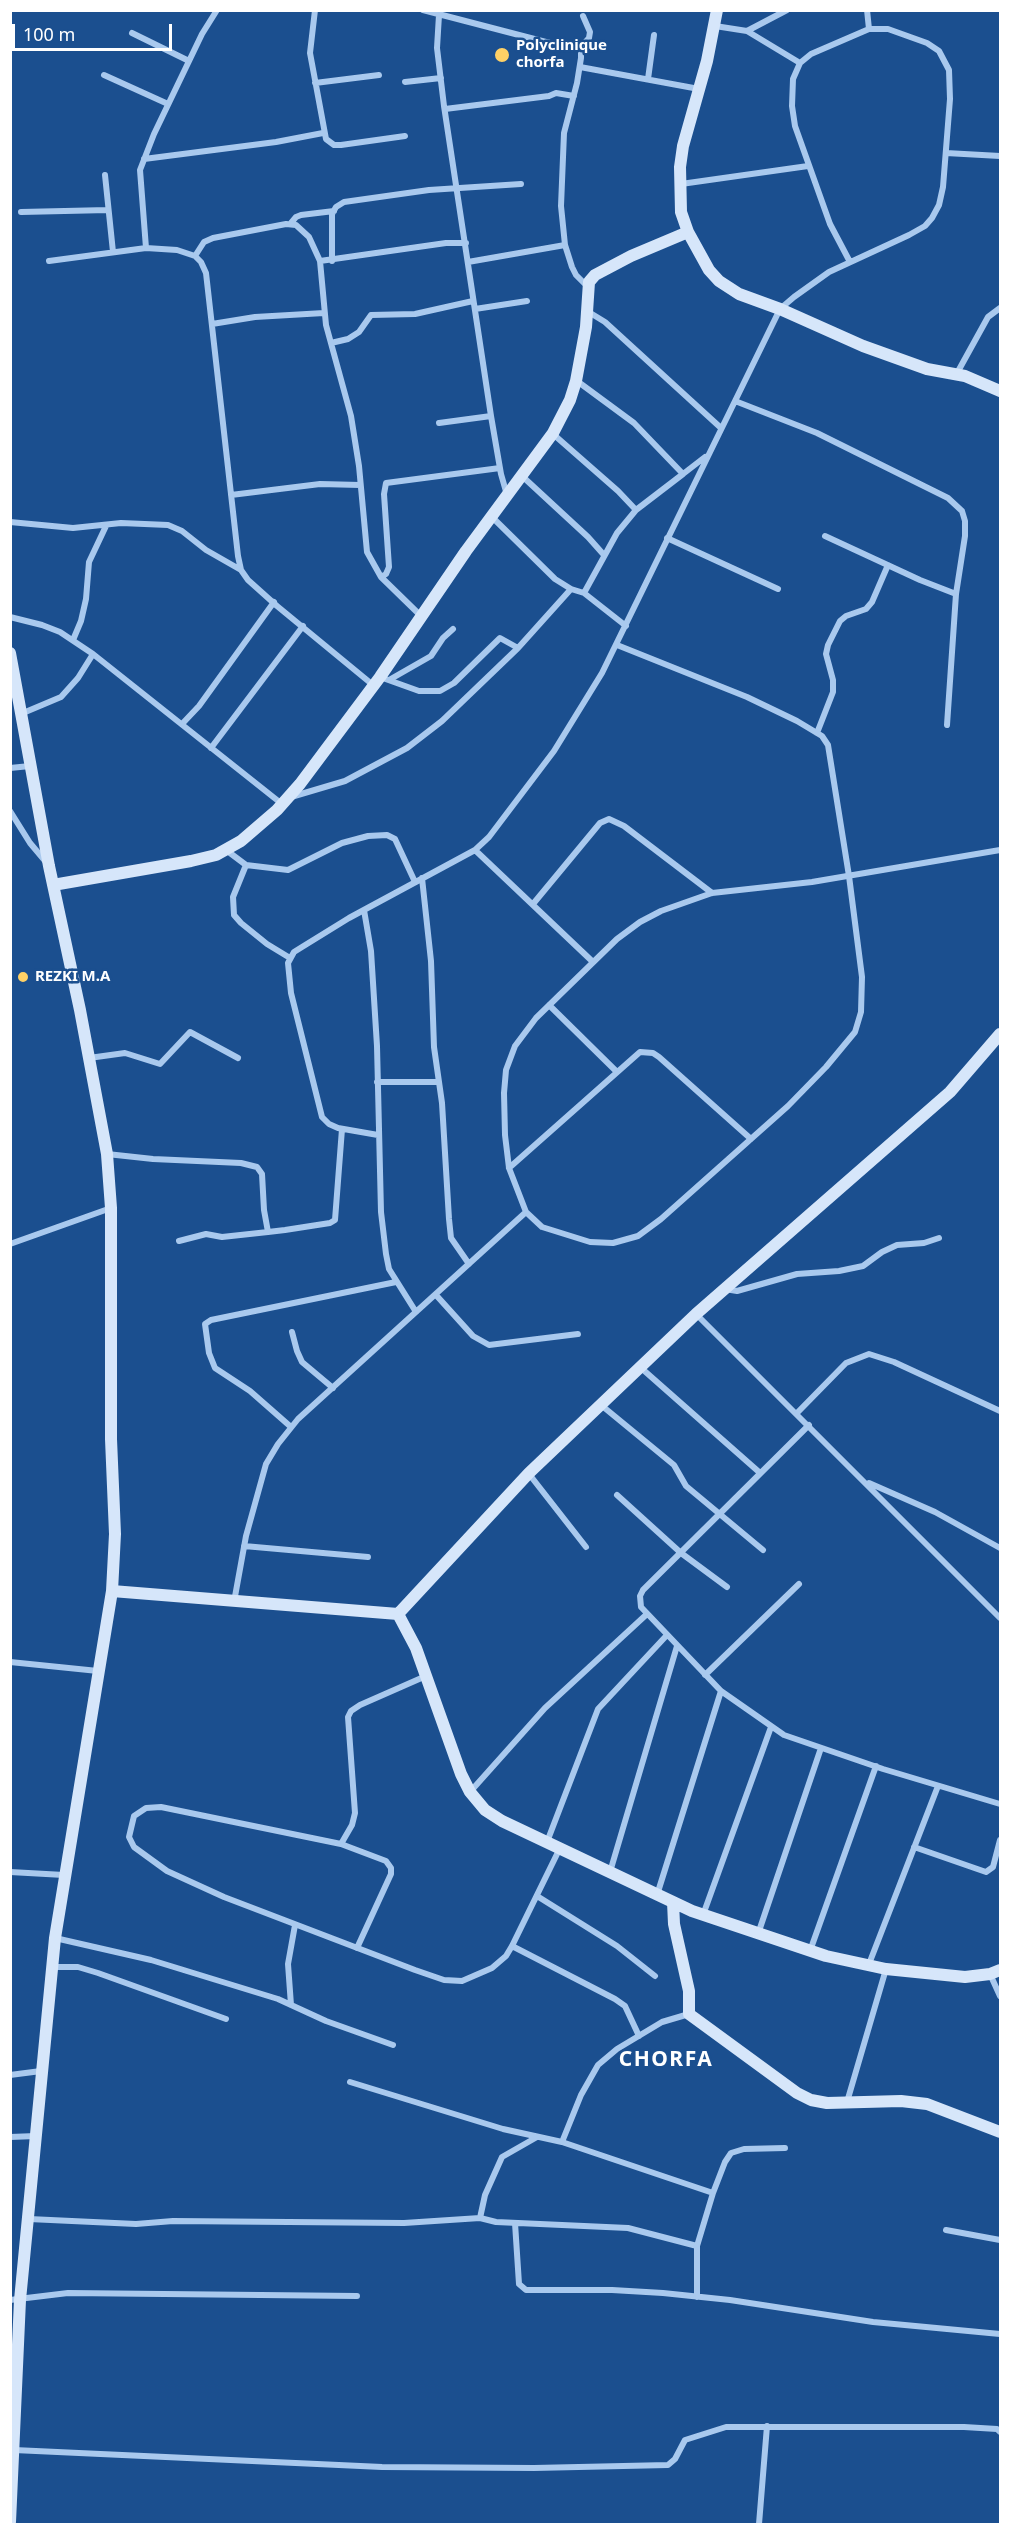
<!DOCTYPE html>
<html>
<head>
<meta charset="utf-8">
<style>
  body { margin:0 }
  #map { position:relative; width:1011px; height:2535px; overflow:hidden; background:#1b4f8f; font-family:"Noto Sans",sans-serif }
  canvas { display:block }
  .frame { position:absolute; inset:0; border:12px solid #fff; pointer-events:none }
  .scale { position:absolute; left:12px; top:24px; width:160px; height:27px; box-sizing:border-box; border:3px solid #fff; border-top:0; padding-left:8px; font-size:18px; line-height:21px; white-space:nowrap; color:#fff; -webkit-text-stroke:4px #1b4f8f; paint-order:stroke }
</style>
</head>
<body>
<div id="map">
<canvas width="1011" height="2535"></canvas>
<div class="frame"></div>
<div class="scale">100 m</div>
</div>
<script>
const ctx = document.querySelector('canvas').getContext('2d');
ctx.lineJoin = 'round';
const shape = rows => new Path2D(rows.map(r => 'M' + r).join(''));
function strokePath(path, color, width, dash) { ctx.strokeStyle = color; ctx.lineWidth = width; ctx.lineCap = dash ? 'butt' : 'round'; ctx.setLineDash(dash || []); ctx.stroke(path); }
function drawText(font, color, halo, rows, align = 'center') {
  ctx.font = font + ' "Noto Sans",sans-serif'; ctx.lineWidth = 5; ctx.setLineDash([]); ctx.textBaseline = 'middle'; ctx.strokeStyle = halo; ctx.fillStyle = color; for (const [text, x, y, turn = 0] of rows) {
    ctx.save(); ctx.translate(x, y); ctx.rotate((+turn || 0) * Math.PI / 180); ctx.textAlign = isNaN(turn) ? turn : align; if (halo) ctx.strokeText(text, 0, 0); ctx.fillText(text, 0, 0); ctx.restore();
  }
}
strokePath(shape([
  [315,10,310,53,326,139,334,145,341,145,405,136],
  [423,10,569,48,581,47,589,38,590,32,583,16],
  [439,15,437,48,444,106,491,416,501,474,507,495],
  [715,26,747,31,787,10],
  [747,31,800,63],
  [132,33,189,61],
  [581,47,581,58,577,83,564,133,561,206,565,245,572,267,576,275,587,286],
  [580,67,699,89],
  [104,75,168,104],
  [648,79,654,35],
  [405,82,441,78],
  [315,83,379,75],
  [445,109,549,96,556,93,574,96],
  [946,153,1000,156],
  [144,159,276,142,323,133],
  [105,175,113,252],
  [681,184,808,166],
  [21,212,108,210],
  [291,223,296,217,301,215,334,211],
  [146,248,140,170,154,134,202,34,217,10],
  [195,256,204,242,213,238,286,224,296,225,309,237,320,261,326,325,351,416,359,466,367,552,381,577,421,616],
  [49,261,146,248,177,250,195,256,201,262,206,273,238,556,241,570,248,580,277,606,373,685],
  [320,261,446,243,466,243],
  [332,261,332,214,336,207,344,202,429,190,521,184],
  [468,262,565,245],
  [850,262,830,224,795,126,792,106,793,79,800,63,811,54,869,29,867,10],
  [475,309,527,301],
  [587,311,605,322,721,428],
  [212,324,255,317,324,313],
  [331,343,348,339,359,332,371,315,415,314,473,301],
  [956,375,988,317,1000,308],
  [577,381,634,423,683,474,705,457],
  [735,401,817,433,948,498,962,511,965,521,965,536,956,594,947,725],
  [439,423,491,416],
  [553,434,618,491,636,510],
  [522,476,588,537,604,555],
  [231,495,320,484,360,485],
  [492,517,555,579,571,589,584,593],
  [10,522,73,528,121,523,168,525,182,531,206,550,241,570],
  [825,536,920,580,956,594],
  [667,538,778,589],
  [381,577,386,574,389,567,384,494,386,483,500,468],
  [10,617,42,625,60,632,93,654,282,804],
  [626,626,584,593,617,533,636,510,683,474],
  [73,640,81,621,86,599,89,562,106,526],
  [380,677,419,691,440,691,454,683,500,638,518,648],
  [389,680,431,656,443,638,453,629],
  [23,713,61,697,78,678,93,654],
  [182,724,199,706,274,602],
  [817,733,833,692,833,680,826,654,828,645,840,621,846,616,866,609,872,602,888,565],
  [211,748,303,626],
  [10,768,30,766],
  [291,797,345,781,407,748,442,721,518,648,571,589],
  [10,811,30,843,46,862],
  [226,850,246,865,288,870,342,843,368,836,387,835,395,839,415,882],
  [475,850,593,962],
  [246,865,233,897,234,915,241,923,267,944,290,958],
  [422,878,431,961,434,1047,442,1103,449,1219,451,1238,469,1264],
  [533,904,600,823,609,819,624,826,712,893],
  [364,910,371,951,377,1046,381,1212,386,1254,389,1269,416,1312],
  [549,1005,617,1072],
  [89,1058,125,1053,160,1064,190,1032,238,1058],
  [377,1082,438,1082],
  [378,1135,338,1128,329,1124,322,1117,291,993,288,963,294,952,302,947,349,918,475,850,489,837,554,751,602,673,780,309,794,297,829,272,909,235,925,226,932,218,939,205,943,187,950,99,949,70,939,51,927,43,888,29,869,29],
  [107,1154,153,1159,241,1163,257,1167,262,1174,264,1210,268,1232,285,1230,330,1223,335,1220,342,1129],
  [509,1168,640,1052,653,1053,659,1057,751,1139],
  [526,1212,509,1168,505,1135,504,1093,506,1070,515,1046,536,1018,617,939,640,922,661,911,712,893,812,882,1000,850],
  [179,1241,206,1234,222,1237,268,1232],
  [10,1244,111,1208],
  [725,1289,737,1291,797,1274,839,1271,863,1266,882,1252,897,1245,924,1243,939,1238],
  [436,1295,473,1336,489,1345,578,1334],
  [696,1314,1000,1618],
  [292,1332,297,1351,302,1362,333,1388],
  [640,1367,759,1472],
  [601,1405,674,1465,686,1486,763,1550],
  [797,1413,846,1363,869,1354,894,1362,1000,1411],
  [809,1425,643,1590,640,1596,641,1607,721,1691,784,1735,883,1769,1000,1804],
  [291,1427,250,1391,215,1368,209,1353,205,1324,211,1320,396,1282],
  [529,1474,586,1547],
  [869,1483,935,1512,1000,1548],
  [617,1495,681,1553,727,1587],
  [244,1546,368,1557],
  [234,1602,246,1536,266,1464,278,1444,298,1419,526,1212,542,1227,590,1242,613,1243,638,1236,661,1219,788,1106,826,1067,855,1032,861,1012,862,977,849,876,828,745,822,736,797,721,747,697,617,645],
  [10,1662,98,1671],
  [705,1675,799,1584],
  [426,1676,360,1705,351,1711,348,1717,355,1813,352,1825,341,1844,161,1807,146,1808,134,1816,129,1837,134,1847,167,1871,224,1897,415,1970,444,1980,462,1981,492,1968,506,1956,512,1946,560,1848],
  [470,1792,545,1708,647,1614],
  [547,1842,598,1709,667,1635],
  [341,1844,386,1861,391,1868,391,1874,357,1948],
  [914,1847,986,1872,993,1867,1000,1840],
  [10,1872,64,1875],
  [610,1872,677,1646],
  [657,1895,721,1691],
  [537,1896,617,1946,655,1976],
  [703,1915,771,1727],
  [758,1934,821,1748],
  [55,1938,151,1960,278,1999,326,2021,393,2045],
  [512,1946,615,1999,625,2006,639,2036],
  [810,1951,876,1766],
  [869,1964,938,1786],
  [53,1967,78,1967,98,1973,226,2019],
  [990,1974,1000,1996],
  [291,2005,288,1964,295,1925],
  [689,2014,662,2022,617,2049,598,2065,581,2095,562,2142,713,2193],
  [10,2075,41,2071],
  [350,2082,503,2129,562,2142],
  [847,2102,886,1969],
  [10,2137,36,2136],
  [480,2218,485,2195,502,2157,537,2137],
  [29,2219,136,2224,173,2221,404,2223,480,2218,496,2222,628,2228,697,2246,697,2297],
  [515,2223,519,2284,526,2290,612,2290,663,2293,730,2300,873,2322,1000,2334],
  [946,2230,1000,2240],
  [697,2246,713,2193,725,2162,731,2153,744,2149,785,2148],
  [10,2300,68,2293,357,2296],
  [14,2450,382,2467,534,2468,668,2465,675,2459,685,2440,726,2427,964,2427,997,2429,1000,2432],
  [759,2524,767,2426]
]), '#a9c9ee', 6);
strokePath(shape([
  [717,10,707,61,683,146,680,167,681,212,688,232,709,270,719,281,739,294,780,309,863,346,927,369,965,376,1000,391],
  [10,653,49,866,80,1010,107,1154,111,1208,111,1439,115,1534,112,1591,55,1938,20,2300,10,2522],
  [53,885,191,861,216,855,241,841,277,810,300,784,380,677,466,551,553,433,570,400,576,381,586,327,589,282,595,275,631,256,688,232],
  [112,1591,398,1614,416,1648,461,1774,470,1792,485,1810,502,1821,692,1911,826,1956,886,1969,965,1977,990,1974,1000,1970],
  [398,1614,529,1473,696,1314,950,1092,1000,1034],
  [673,1902,674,1924,689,1991,689,2014,797,2093,811,2100,827,2103,901,2101,927,2104,1000,2132]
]), '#d6e6fa', 12);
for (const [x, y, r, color] of [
  [502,55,8,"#ffd166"],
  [23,977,6,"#ffd166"]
]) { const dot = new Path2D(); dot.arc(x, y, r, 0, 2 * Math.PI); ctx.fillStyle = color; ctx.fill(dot); strokePath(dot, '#1b4f8f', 2); }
drawText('bold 15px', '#fff', '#1b4f8f', [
  ["Polyclinique",516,46],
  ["chorfa",516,63],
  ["REZKI M.A",35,977]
], 'left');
ctx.letterSpacing = '1.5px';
drawText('bold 21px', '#fff', '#1b4f8f', [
  ["CHORFA",666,2060]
]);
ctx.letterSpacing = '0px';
</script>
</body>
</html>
